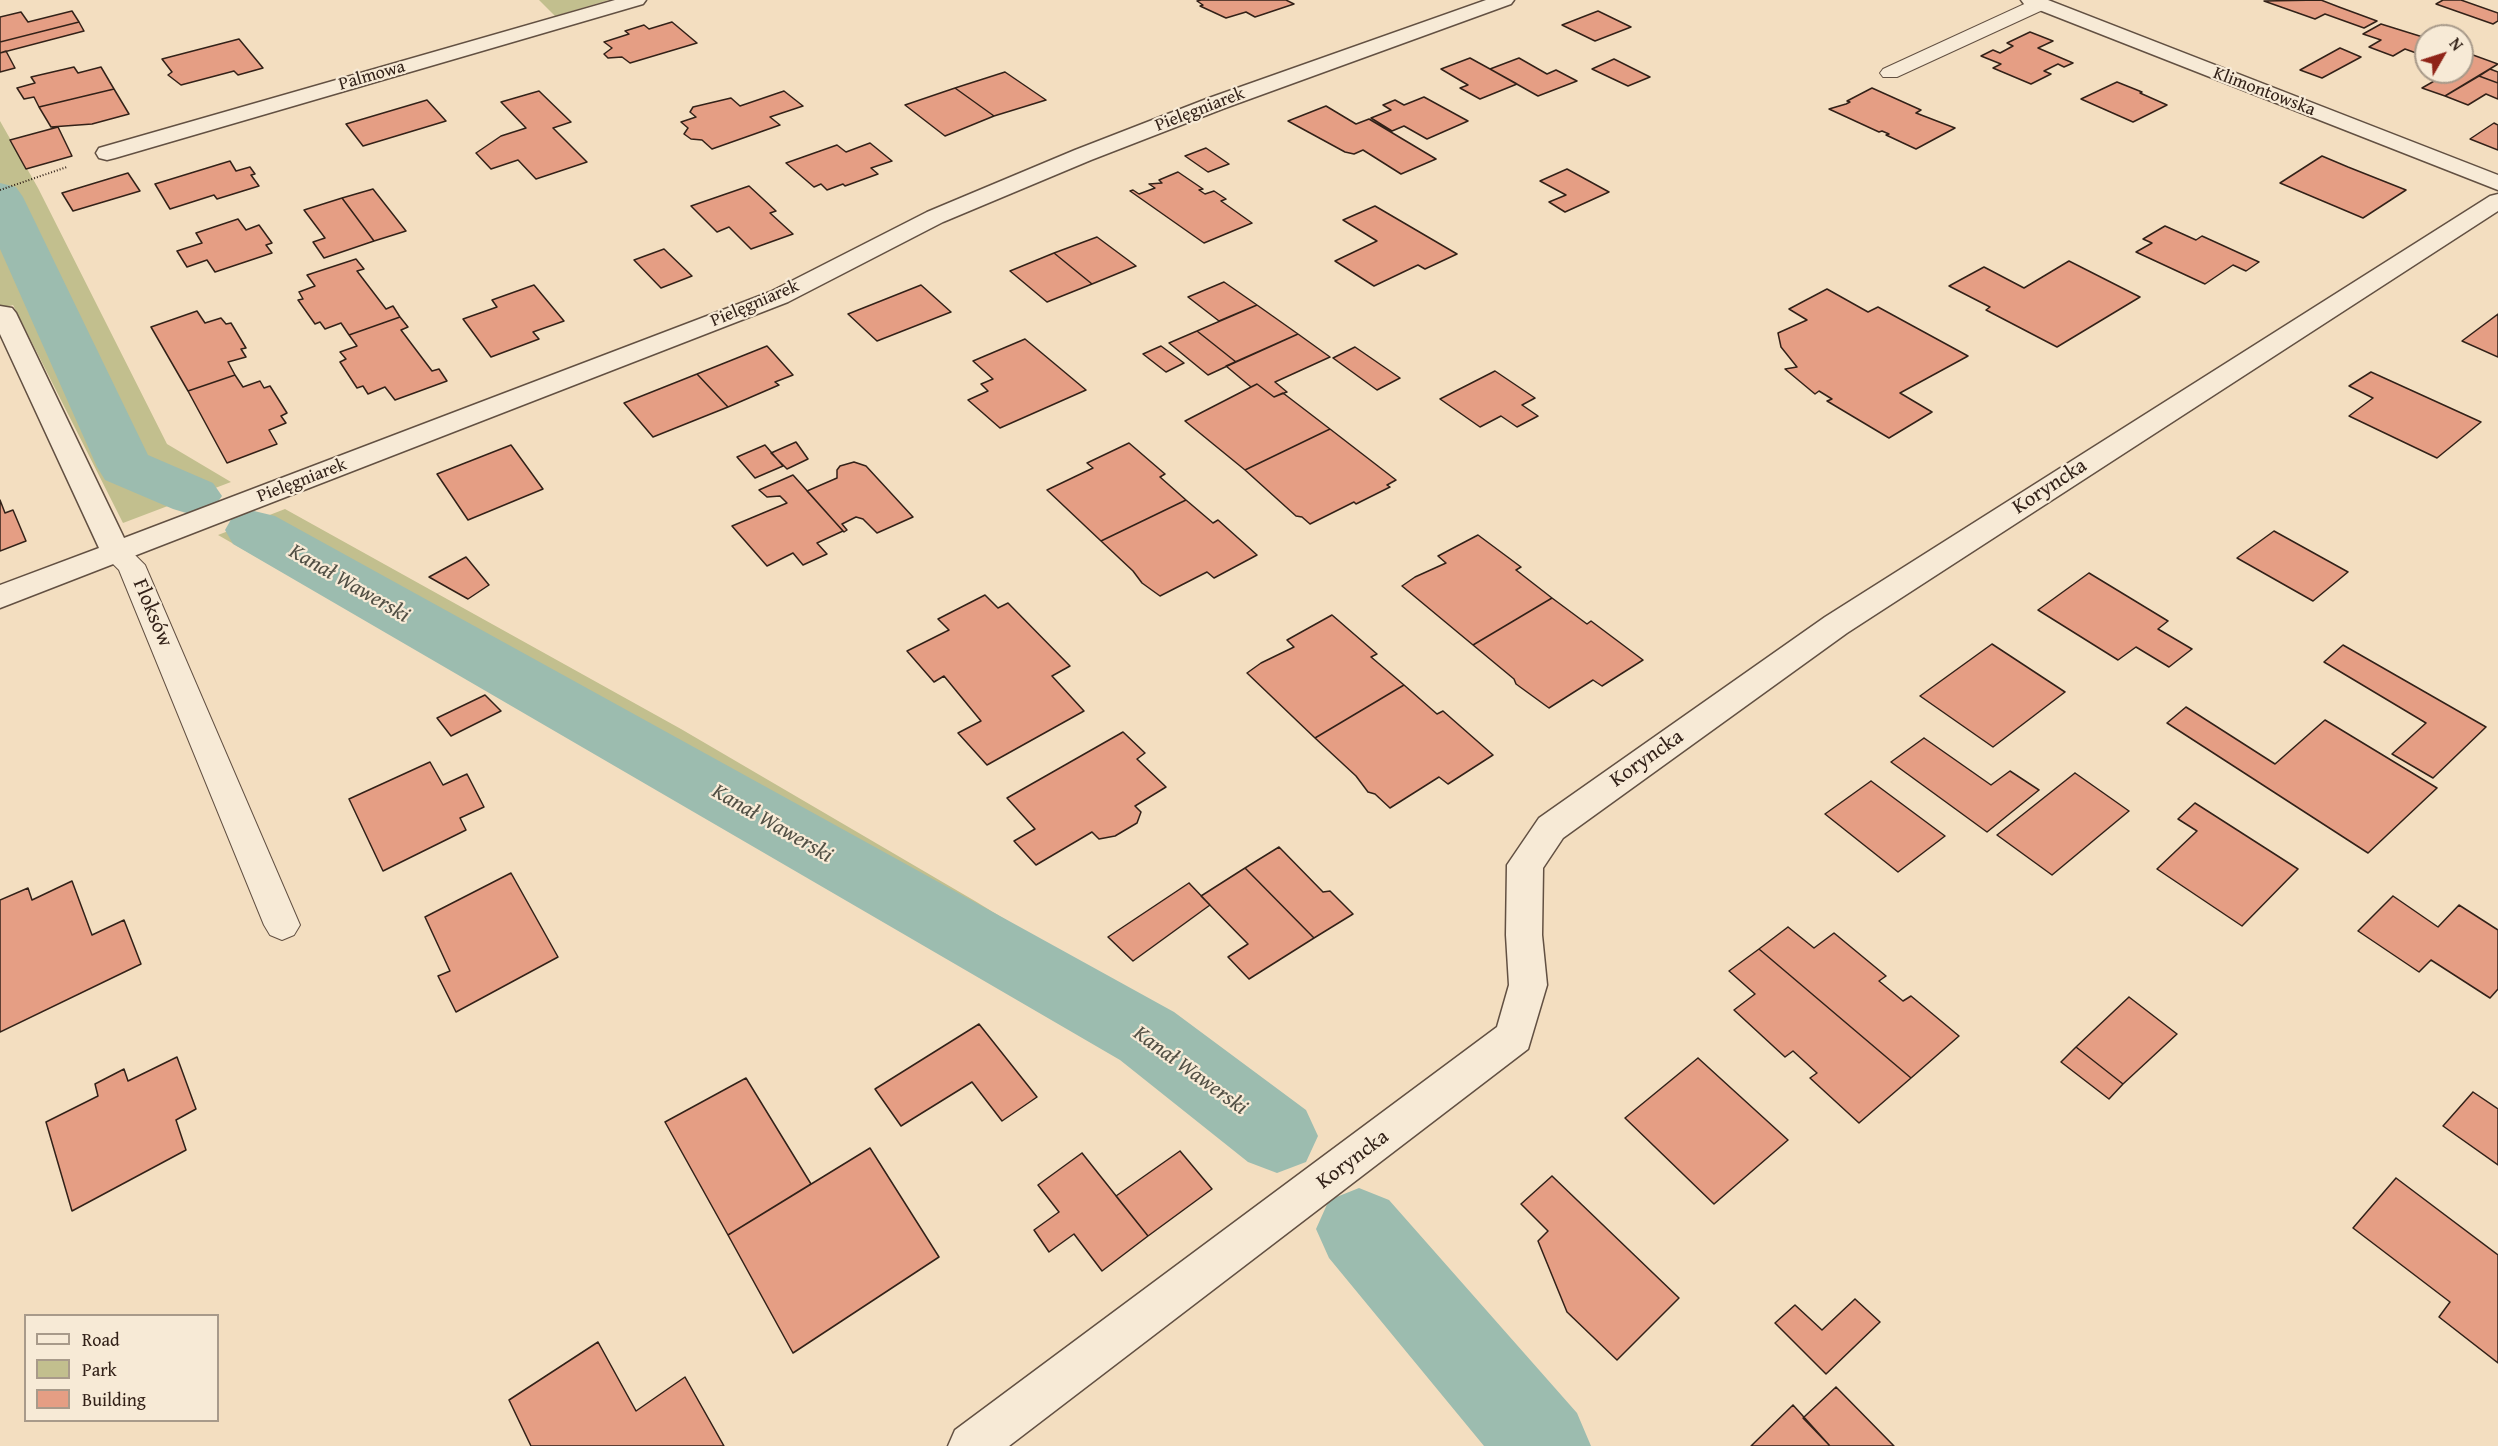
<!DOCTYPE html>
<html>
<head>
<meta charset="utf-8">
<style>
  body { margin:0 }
  #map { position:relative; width:2498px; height:1446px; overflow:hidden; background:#f3dec0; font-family:"Gentium Book Plus",serif }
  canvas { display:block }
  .legend { position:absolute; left:24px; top:1314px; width:195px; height:108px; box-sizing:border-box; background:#f7ead6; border:2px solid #a89a8a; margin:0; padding:8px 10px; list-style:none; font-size:18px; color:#322118 }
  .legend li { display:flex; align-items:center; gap:12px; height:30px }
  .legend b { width:30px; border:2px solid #a89a8a }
  .north { position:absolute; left:2414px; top:24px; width:60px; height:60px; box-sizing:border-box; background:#f7ead6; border:2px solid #a89a8a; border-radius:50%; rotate:51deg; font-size:16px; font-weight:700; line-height:24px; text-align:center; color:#322118 }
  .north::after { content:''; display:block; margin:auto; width:21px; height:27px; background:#8f2418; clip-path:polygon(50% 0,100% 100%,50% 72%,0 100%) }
</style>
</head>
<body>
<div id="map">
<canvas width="2498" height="1446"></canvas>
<ul class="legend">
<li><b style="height:8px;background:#f7ead6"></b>Road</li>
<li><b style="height:16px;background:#c2bf8e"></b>Park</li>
<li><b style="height:16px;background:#e59e84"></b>Building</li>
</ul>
<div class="north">N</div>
</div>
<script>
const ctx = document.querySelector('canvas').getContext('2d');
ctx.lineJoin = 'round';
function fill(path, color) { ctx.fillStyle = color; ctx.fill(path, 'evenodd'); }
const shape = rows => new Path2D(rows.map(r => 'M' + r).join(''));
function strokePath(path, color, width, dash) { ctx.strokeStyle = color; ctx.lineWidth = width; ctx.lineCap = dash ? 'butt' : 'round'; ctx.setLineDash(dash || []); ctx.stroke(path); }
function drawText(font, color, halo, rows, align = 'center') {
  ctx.font = font + ' "Gentium Book Plus",serif'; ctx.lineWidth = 4.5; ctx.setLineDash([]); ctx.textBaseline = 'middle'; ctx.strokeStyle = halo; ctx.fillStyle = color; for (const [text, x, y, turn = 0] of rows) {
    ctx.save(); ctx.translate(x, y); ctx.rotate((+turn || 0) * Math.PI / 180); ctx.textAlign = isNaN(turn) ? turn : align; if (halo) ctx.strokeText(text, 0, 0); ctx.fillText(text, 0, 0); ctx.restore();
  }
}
fill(shape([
  [539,0,609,0,555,16],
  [0,121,38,188,167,444,231,482,123,523,13,305,0,309],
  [285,509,681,729,975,901,1169,1020,1287,1117,1311,1144,1275,1171,1250,1144,1133,1051,798,867,218,535],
  [1383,1204,1590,1446,1499,1446,1329,1246]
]), '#c2bf8e');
fill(shape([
  [0,183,16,187,23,197,148,455,213,483,222,496,213,509,193,515,173,509,105,480,97,467,0,249,0,183],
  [254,511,275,516,1174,1012,1306,1110,1318,1136,1306,1162,1277,1173,1248,1162,1120,1060,233,544,225,530,233,516,254,511],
  [1359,1188,1389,1200,1577,1413,1591,1446,1484,1446,1329,1258,1316,1229,1329,1200,1359,1188]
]), '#9cbcaf');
const building = shape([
  [1201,0,1286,0,1294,4,1255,17,1246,12,1226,18,1200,6,1203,5,1197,1,1201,0],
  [2321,0,2339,7,2377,21,2364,28,2325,14,2315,19,2264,1,2321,0],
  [2443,0,2461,0,2498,13,2498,21,2493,24,2436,4,2443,0],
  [72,11,79,22,0,42,0,17,21,12,28,22,72,11],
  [1598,11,1631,27,1595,41,1562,25,1598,11],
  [79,22,84,31,0,53,0,42,79,22],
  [672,22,697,43,630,63,622,57,608,58,604,54,612,48,604,42,629,34,625,31,644,25,649,29,672,22],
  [2381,24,2426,38,2426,50,2419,54,2405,49,2393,56,2369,47,2381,40,2363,34,2381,24],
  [2030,32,2053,41,2038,48,2073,63,2064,67,2058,64,2044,71,2051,74,2031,84,1993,68,2001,64,1981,56,1993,50,2000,53,2013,46,2007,43,2030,32],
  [239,39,263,68,238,75,234,71,181,85,168,75,172,72,162,59,239,39],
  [2340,48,2361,57,2322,78,2300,70,2340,48],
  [6,51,15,68,0,72,0,53,6,51],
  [2462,51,2498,64,2445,96,2422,88,2450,72,2462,72,2462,51],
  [1470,58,1490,69,1517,84,1480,99,1460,88,1468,85,1441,69,1470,58],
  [1519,58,1547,74,1556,70,1577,81,1538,96,1490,69,1519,58],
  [1614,59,1650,77,1628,86,1592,69,1614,59],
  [74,67,78,73,101,67,114,89,39,107,34,97,24,99,17,88,35,83,31,77,74,67],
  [2490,69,2498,72,2498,83,2479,76,2490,69],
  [1005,72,1046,100,994,116,955,88,1005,72],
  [2479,76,2498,83,2498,99,2486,94,2468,105,2445,96,2479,76],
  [2117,82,2142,92,2140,93,2167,105,2133,122,2081,99,2117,82],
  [955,88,994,116,945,136,905,105,955,88],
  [1872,88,1921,110,1916,113,1955,128,1916,149,1886,135,1889,134,1882,131,1879,132,1829,109,1846,104,1850,102,1847,101,1872,88],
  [114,89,129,114,92,124,51,127,39,107,114,89],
  [539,91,571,122,553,128,587,162,536,179,518,160,491,169,476,153,501,136,526,128,501,102,539,91],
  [784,91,803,106,770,117,780,125,712,149,702,140,691,139,684,134,688,128,681,122,696,117,690,112,693,107,731,98,740,106,784,91],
  [1424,97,1468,121,1427,139,1404,126,1392,131,1371,118,1391,110,1383,105,1395,100,1404,105,1424,97],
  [427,100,446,121,363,146,346,124,427,100],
  [1326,106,1356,124,1369,119,1436,159,1401,174,1363,150,1354,154,1345,152,1288,121,1326,106],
  [2494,123,2498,125,2498,150,2470,139,2494,123],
  [58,127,72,156,26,169,10,140,58,127],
  [870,143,892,161,871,168,878,174,845,186,843,184,827,190,821,184,814,187,786,163,837,145,846,152,870,143],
  [1206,148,1229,164,1208,172,1185,156,1206,148],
  [2322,156,2348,167,2406,190,2363,218,2280,183,2322,156],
  [230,161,236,171,250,167,255,174,251,175,259,186,217,199,214,195,170,209,155,184,230,161],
  [1567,169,1609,192,1565,212,1549,202,1566,195,1540,181,1567,169],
  [1178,172,1203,189,1199,190,1205,194,1214,191,1226,199,1221,201,1252,223,1204,243,1130,191,1133,190,1139,194,1155,188,1149,184,1162,183,1159,180,1178,172],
  [128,173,140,191,73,211,62,193,128,173],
  [749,186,776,211,770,213,793,234,751,249,729,227,717,232,691,206,749,186],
  [373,189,406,231,374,241,342,198,373,189],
  [342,198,374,241,324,258,313,242,325,238,304,210,342,198],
  [1375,206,1457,254,1425,269,1418,265,1374,286,1335,261,1377,241,1343,220,1375,206],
  [238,219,246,230,259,225,272,243,266,245,272,253,215,272,207,260,187,267,177,251,202,243,196,233,238,219],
  [2165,226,2196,240,2202,236,2259,262,2246,271,2233,265,2205,284,2136,252,2152,243,2143,239,2165,226],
  [1097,237,1136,266,1092,284,1054,253,1097,237],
  [664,249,692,276,661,288,634,260,664,249],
  [1054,253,1092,284,1047,302,1010,271,1054,253],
  [356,259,364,269,357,271,386,309,393,306,400,317,349,335,341,323,325,329,320,322,315,324,298,300,303,299,299,292,315,286,307,275,356,259],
  [2069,261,2140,297,2057,347,1986,310,1990,307,1949,286,1984,267,2024,288,2069,261],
  [1224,282,1257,305,1219,321,1188,297,1224,282],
  [534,285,564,321,533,332,539,339,491,357,463,319,497,307,492,300,534,285],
  [921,285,951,312,877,341,848,314,921,285],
  [1827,289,1868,312,1878,307,1968,356,1900,393,1932,412,1889,438,1827,401,1832,399,1819,391,1815,394,1785,369,1797,367,1781,347,1778,333,1807,320,1789,309,1827,289],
  [1257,305,1298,334,1236,362,1197,331,1257,305],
  [197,311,205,323,221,318,226,324,231,323,246,348,241,349,246,357,228,362,235,375,188,391,151,327,197,311],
  [2498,314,2498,357,2462,341,2498,314],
  [400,317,408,327,401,330,432,371,439,369,447,381,395,400,385,387,368,394,363,386,357,388,340,362,346,359,340,352,357,346,349,335,400,317],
  [1197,331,1236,362,1208,375,1169,343,1197,331],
  [1298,334,1330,357,1275,382,1287,392,1284,393,1274,397,1257,384,1251,387,1226,366,1298,334],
  [1025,339,1086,390,1000,428,968,400,988,391,981,384,993,379,973,361,1025,339],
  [767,346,793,375,775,382,779,385,728,407,697,374,767,346],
  [1161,346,1184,363,1166,372,1143,354,1161,346],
  [1355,347,1400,378,1377,390,1333,358,1355,347],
  [1495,371,1535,398,1522,405,1538,416,1517,427,1501,416,1480,427,1440,399,1495,371],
  [2371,372,2481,422,2437,458,2349,416,2373,398,2349,386,2371,372],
  [697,374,728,407,653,437,624,403,697,374],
  [235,375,243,387,260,381,264,388,270,386,287,413,281,416,286,423,269,430,277,444,227,463,188,391,235,375],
  [1257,384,1274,397,1283,393,1330,429,1245,470,1185,421,1257,384],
  [1330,429,1396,480,1387,485,1390,487,1356,504,1354,502,1310,524,1302,517,1296,516,1245,470,1330,429],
  [796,442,808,459,787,469,771,453,796,442],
  [1129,443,1165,474,1160,477,1186,500,1101,541,1047,490,1093,468,1087,463,1129,443],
  [511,445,543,489,468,520,437,474,511,445],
  [765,445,783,466,755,478,737,457,765,445],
  [854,462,866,466,913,517,877,533,863,519,856,517,842,524,847,530,844,532,807,491,837,478,837,470,840,466,854,462],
  [793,475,843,531,817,543,827,554,803,565,793,553,767,566,732,526,787,503,780,496,767,497,759,490,793,475],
  [0,500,5,513,13,510,26,541,0,551,0,500],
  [1186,500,1213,523,1218,520,1257,555,1214,578,1207,572,1160,596,1142,583,1133,571,1101,541,1186,500],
  [2274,531,2348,572,2313,601,2237,558,2274,531],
  [1478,535,1521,567,1516,570,1552,598,1473,645,1402,586,1415,577,1446,563,1438,556,1478,535],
  [466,557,489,585,468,599,429,577,466,557],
  [2089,573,2168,621,2158,629,2192,649,2169,667,2136,647,2118,660,2038,610,2089,573],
  [985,595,998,608,1008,603,1070,666,1052,676,1084,711,987,765,958,733,981,721,944,676,934,682,907,651,949,630,938,619,985,595],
  [1552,598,1587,624,1591,621,1643,660,1602,686,1593,680,1549,708,1516,684,1514,679,1473,645,1552,598],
  [1332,615,1377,654,1371,657,1404,685,1315,738,1247,673,1261,663,1294,647,1287,640,1332,615],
  [1992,644,2065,692,1993,747,1920,696,1992,644],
  [2343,645,2486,727,2433,778,2392,754,2426,723,2324,662,2343,645],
  [1404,685,1437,714,1443,711,1493,755,1448,784,1439,777,1390,808,1375,794,1368,792,1356,776,1315,738,1404,685],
  [485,695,501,711,451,736,437,718,485,695],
  [2186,707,2275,764,2325,720,2437,788,2368,853,2167,723,2186,707],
  [1123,732,1145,753,1137,759,1166,787,1135,806,1141,812,1137,823,1115,836,1099,839,1092,832,1036,865,1014,841,1035,829,1007,798,1123,732],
  [1924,738,1991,785,2010,771,2039,790,1987,832,1891,762,1924,738],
  [430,762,443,785,467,774,484,807,460,818,466,830,383,871,349,799,430,762],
  [2075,773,2129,811,2052,875,1997,835,2075,773],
  [1871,781,1945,836,1898,872,1825,814,1871,781],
  [2195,803,2298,869,2242,926,2157,869,2197,831,2178,819,2195,803],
  [1279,847,1323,892,1330,891,1353,914,1314,938,1245,868,1279,847],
  [1245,868,1314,938,1249,979,1228,957,1248,944,1201,896,1245,868],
  [511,873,558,957,456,1012,438,976,450,971,425,917,511,873],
  [72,881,92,935,124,920,141,964,0,1032,0,900,28,888,32,900,72,881],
  [1189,883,1210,905,1133,961,1108,937,1189,883],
  [2393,896,2438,927,2459,905,2498,930,2498,989,2490,998,2431,960,2419,972,2358,931,2393,896],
  [1788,927,1814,948,1834,933,1886,976,1879,981,1903,1001,1911,996,1959,1036,1911,1078,1759,949,1788,927],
  [1759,949,1911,1078,1859,1123,1810,1078,1817,1073,1793,1051,1785,1057,1734,1010,1755,994,1729,971,1759,949],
  [2129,997,2177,1034,2123,1084,2076,1047,2129,997],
  [979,1024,1037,1097,1002,1121,972,1082,901,1126,875,1089,979,1024],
  [2076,1047,2123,1084,2109,1099,2061,1062,2076,1047],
  [177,1057,196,1109,176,1120,186,1150,72,1211,46,1122,98,1096,95,1084,124,1069,128,1081,177,1057],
  [1698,1058,1788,1140,1714,1204,1625,1118,1698,1058],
  [746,1078,811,1184,728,1235,665,1122,746,1078],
  [2473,1092,2498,1109,2498,1165,2443,1126,2473,1092],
  [870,1148,939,1257,793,1353,728,1235,870,1148],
  [1180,1151,1212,1189,1148,1236,1116,1196,1180,1151],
  [1082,1153,1148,1236,1102,1271,1074,1234,1049,1252,1034,1230,1059,1212,1038,1185,1082,1153],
  [1552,1176,1679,1298,1617,1360,1567,1312,1538,1241,1548,1231,1521,1204,1552,1176],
  [2396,1178,2498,1255,2498,1363,2439,1317,2450,1302,2353,1228,2396,1178],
  [1855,1299,1880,1322,1826,1374,1775,1323,1795,1305,1822,1330,1855,1299],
  [598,1342,636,1411,685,1377,724,1446,531,1446,509,1400,598,1342],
  [1836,1387,1894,1446,1830,1446,1803,1418,1836,1387],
  [1793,1405,1830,1446,1751,1446,1793,1405]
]);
fill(building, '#e59e84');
strokePath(building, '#322118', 1.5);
const lane = shape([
  [2033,0,2047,0,2049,4,2047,8,1897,77,1883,77,1880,73,1883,69,2033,0],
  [116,543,126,546,145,565,300,925,294,935,282,940,270,935,264,925,119,570,102,553,106,546,116,543]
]);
const street = shape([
  [615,0,646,0,643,4,115,158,107,160,99,158,96,153,99,148,615,0],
  [1486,0,1514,0,1511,4,1225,108,1091,160,943,222,788,302,0,608,0,585,99,548,0,334,0,306,12,308,16,313,124,538,770,292,927,212,1075,150,1209,98,1486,0],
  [2021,0,2048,0,2498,175,2498,190,2024,4,2021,0],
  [2498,194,2498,211,1847,633,1563,838,1543,868,1542,935,1547,985,1528,1049,1009,1446,948,1446,955,1430,1497,1027,1509,985,1506,935,1507,865,1539,818,1825,617,2490,196,2498,194]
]);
strokePath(lane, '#625042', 2);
strokePath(street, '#625042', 3);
strokePath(shape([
  [0,190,67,167]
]), '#322118', 2, [1, 2]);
fill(lane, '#f7ead6');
fill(street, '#f7ead6');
drawText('18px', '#322118', '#f7ead6', [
  ["Palmowa",372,76,-16],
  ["Klimontowska",2264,92,21],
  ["Pielęgniarek",1200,110,-21],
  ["Pielęgniarek",755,304,-23],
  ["Pielęgniarek",302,481,-21]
]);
drawText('21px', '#322118', '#f7ead6', [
  ["Koryncka",2050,487,-33],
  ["Floksów",152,613,67],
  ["Koryncka",1647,759,-35],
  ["Koryncka",1353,1160,-37]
]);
drawText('italic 22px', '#525045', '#f7ead6', [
  ["Kanał Wawerski",349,584,30],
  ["Kanał Wawerski",772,824,30],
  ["Kanał Wawerski",1190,1071,36]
]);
</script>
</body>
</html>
